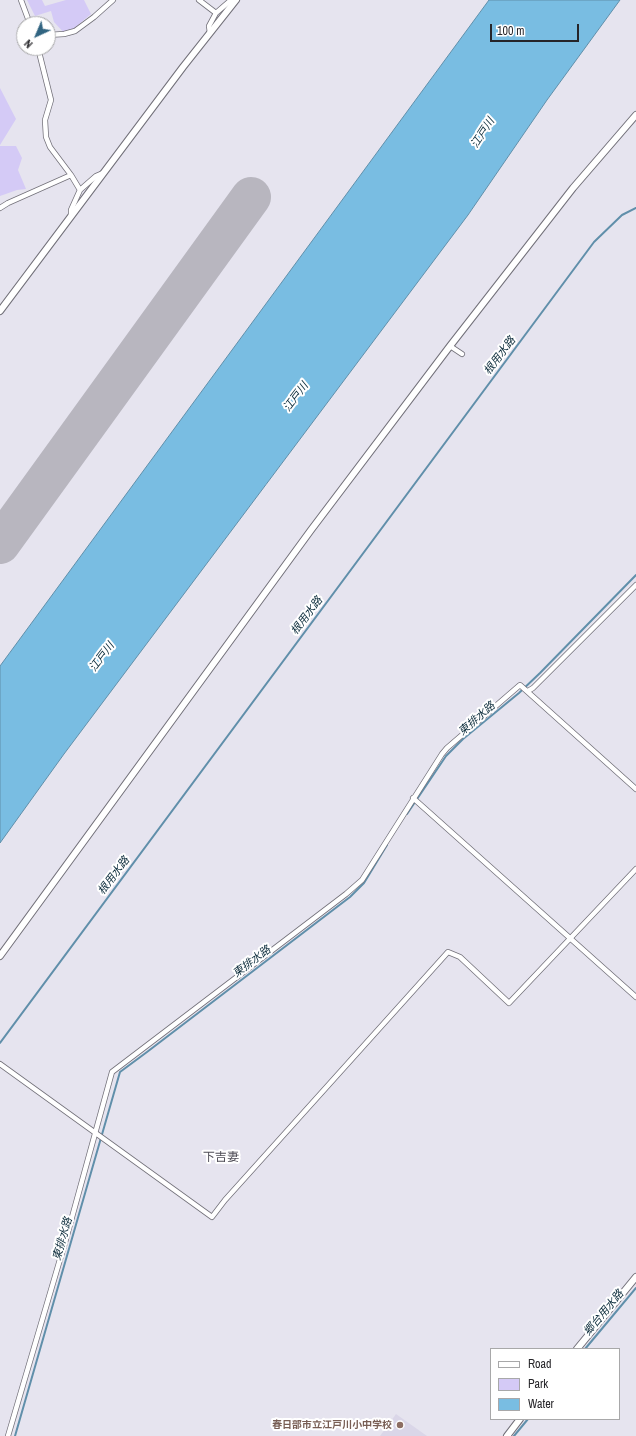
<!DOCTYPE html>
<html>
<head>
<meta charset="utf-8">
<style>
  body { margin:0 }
  #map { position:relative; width:636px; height:1436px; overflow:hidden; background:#e6e4ef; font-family:"Archivo Narrow",sans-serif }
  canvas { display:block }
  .legend { position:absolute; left:490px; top:1348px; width:130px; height:72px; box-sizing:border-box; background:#fff; border:1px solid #a8a8a9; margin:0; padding:5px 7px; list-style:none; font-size:12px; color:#262529 }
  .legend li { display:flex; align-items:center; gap:8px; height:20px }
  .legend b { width:20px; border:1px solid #a8a8a9 }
  .north { position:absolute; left:16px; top:16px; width:40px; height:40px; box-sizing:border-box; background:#fff; border:1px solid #a8a8a9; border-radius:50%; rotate:224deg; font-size:11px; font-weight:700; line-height:16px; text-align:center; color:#262529 }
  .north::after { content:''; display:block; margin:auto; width:14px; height:18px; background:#316481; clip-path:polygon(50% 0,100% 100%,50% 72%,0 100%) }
  .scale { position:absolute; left:490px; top:24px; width:89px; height:18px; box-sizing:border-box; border:2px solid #262529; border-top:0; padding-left:5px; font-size:12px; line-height:14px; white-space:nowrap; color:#262529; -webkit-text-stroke:3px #fff; paint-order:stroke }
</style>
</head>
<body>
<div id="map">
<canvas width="636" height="1436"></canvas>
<ul class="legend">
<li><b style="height:5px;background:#fff"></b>Road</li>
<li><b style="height:11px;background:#d4caf6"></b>Park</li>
<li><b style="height:11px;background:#79bde2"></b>Water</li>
</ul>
<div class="north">N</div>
<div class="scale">100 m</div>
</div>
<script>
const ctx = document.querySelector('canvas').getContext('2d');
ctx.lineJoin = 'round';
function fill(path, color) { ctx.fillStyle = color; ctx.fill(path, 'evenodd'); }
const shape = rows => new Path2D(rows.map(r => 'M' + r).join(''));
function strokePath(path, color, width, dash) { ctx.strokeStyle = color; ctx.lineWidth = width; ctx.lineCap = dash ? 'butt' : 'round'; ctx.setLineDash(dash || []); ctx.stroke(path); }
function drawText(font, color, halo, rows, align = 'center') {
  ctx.font = font + ' "Archivo Narrow","Noto Sans JP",sans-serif'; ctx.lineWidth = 4; ctx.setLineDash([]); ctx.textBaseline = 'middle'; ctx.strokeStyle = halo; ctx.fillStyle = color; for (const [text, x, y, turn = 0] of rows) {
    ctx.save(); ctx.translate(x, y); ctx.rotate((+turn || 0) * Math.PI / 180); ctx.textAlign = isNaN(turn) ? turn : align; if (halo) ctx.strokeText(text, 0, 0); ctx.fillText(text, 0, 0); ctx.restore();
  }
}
fill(shape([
  [396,1414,427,1436,380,1436]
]), '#dad6e8');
fill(shape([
  [27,0,42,0,45,6,66,0,84,0,91,14,66,35,54,22,51,11,35,16],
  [0,88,16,119,0,145],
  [0,146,16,146,22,158,18,170,26,189,17,190,0,196]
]), '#d4caf6');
const water = shape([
  [489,0,620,0,547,100,468,215,64,754,0,843,0,666,489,0]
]);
fill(water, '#79bde2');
strokePath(water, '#608faa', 1);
strokePath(shape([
  [407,814,446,756,463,739,519,693,540,673,636,575],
  [0,1043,594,242,622,215,636,208],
  [585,1349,636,1288],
  [15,1436,120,1072,147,1052,350,897,364,883,387,845],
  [514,1436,528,1419]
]), '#608faa', 2);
strokePath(shape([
  [0,544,251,197]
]), '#b8b6bf', 40);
const minor = shape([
  [21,0,30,24],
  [199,0,216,13,209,26,210,33],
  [216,13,231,0],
  [48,35,64,34,75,31,94,17,113,0],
  [38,48,51,100,45,120,46,137,50,147,71,175,80,190,71,210,71,216],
  [80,190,96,176,103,173],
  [0,208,8,203,71,175],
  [450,346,462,354],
  [528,691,533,688,636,585],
  [413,798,636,997],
  [0,1064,212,1217,225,1200,448,952,460,957,509,1003,636,869],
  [8,1436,66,1239,112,1072,346,894,362,880,442,754,447,748,520,685,636,789]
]);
const tertiary = shape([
  [0,311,183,67,236,0],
  [0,956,311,530,450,346,573,188,636,115],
  [577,1349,636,1277],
  [507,1436,520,1419]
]);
strokePath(minor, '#727079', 6);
strokePath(tertiary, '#727079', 8);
strokePath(minor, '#fff', 4.5);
strokePath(tertiary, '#fff', 6);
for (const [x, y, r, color] of [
  [400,1425,4,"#8d6e63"]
]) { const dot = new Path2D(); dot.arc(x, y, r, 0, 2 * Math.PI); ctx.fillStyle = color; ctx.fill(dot); strokePath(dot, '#fff', 1.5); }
drawText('bold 10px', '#785e54', '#fff', [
  ["春日部市立江戸川小中学校",392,1425]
], 'right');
drawText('italic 11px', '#0d2d3c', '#fff', [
  ["江戸川",483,133,-57],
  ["根用水路",500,356,-53],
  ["江戸川",296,397,-53],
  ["根用水路",307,616,-53],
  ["江戸川",102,657,-53],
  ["東排水路",477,719,-41],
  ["根用水路",114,876,-53],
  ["東排水路",252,962,-37],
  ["東排水路",63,1239,-74],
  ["郷台用水路",604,1313,-50]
]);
drawText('12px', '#504e57', '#fff', [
  ["下吉妻",221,1158]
]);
</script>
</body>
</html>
